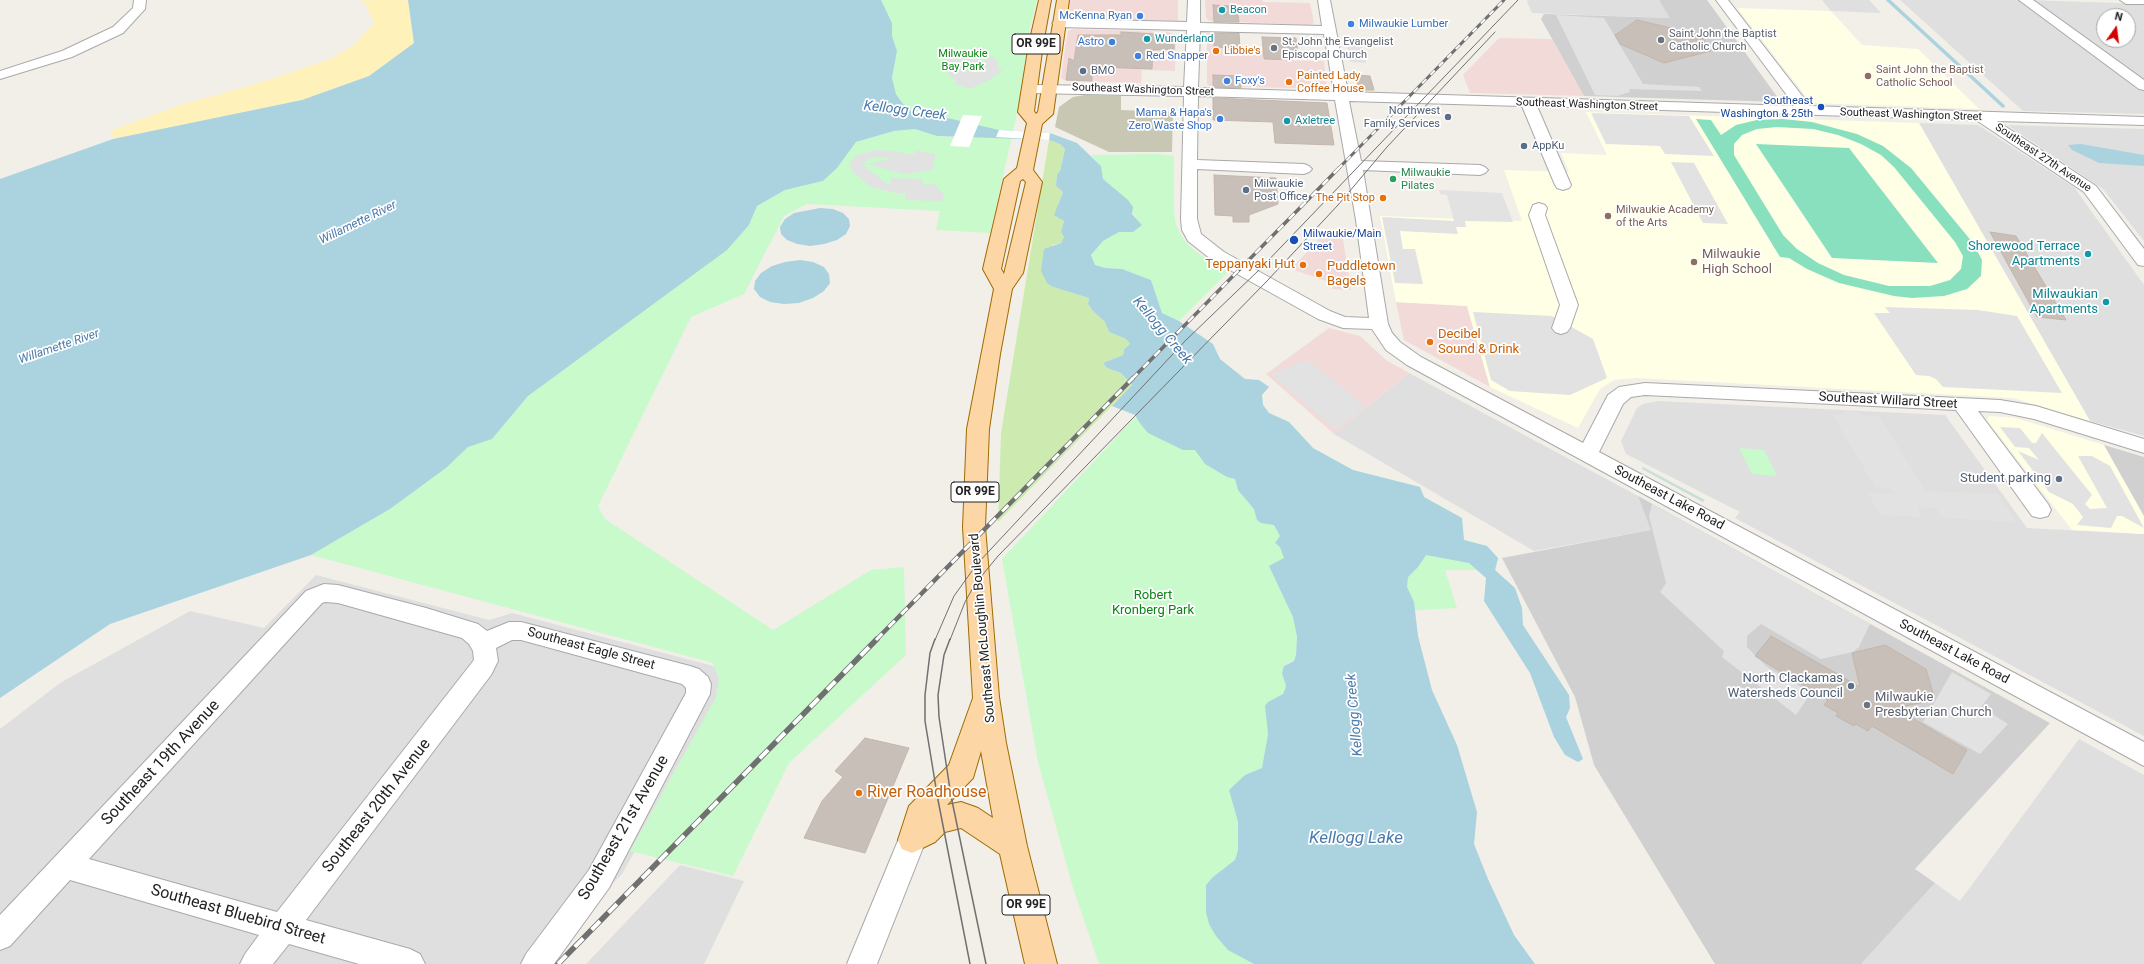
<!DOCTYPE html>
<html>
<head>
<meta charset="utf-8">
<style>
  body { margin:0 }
  #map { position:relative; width:2144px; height:964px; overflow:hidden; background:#f2efe9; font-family:Roboto,sans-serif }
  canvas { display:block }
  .north { position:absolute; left:2096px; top:8px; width:40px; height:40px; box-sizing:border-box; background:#fff; border:1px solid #a7a7a7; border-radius:50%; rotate:14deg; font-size:11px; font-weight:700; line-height:16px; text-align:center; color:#222 }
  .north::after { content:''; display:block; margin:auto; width:14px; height:18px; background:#d40000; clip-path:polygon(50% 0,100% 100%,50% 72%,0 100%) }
</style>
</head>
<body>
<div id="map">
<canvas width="2144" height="964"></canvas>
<div class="north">N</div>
</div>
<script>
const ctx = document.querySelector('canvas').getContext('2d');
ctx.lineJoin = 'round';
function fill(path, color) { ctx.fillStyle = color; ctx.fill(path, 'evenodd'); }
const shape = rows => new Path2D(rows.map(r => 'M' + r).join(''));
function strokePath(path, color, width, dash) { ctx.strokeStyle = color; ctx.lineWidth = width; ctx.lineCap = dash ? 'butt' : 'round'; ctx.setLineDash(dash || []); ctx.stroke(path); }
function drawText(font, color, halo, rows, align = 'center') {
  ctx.font = font + ' Roboto,sans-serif'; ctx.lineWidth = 3.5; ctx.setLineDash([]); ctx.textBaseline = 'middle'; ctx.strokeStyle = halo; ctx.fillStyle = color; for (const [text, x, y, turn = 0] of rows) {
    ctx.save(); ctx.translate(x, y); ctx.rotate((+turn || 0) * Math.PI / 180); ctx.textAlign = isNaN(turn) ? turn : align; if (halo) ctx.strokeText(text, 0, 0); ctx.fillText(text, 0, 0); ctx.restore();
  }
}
fill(shape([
  [1528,0,1659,0,1671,18,1532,13,1527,2],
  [1822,0,1869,0,1881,13,1831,11],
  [1900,0,2026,0,2144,4,2144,114,2023,111],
  [2104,16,2128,16,2128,40,2104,40],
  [1919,123,1978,125,2074,187,2144,285,2144,436,2090,421],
  [2007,125,2144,129,2144,241,2103,189],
  [1409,373,1638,496,1652,530,1534,551,1334,434],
  [1658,401,1945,415,2027,528,2144,534,2144,736,1735,518,1740,512,1626,454,1621,441,1637,408,1643,404],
  [316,575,489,620,512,613,736,672,622,874,532,964,0,964,0,729,60,683,190,611,264,628],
  [2079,739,2144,775,2144,964,1861,964,1935,883,1960,901],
  [680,865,744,881,704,964,586,964]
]), '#e0dfdf');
fill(shape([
  [1068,0,1178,0,1178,21,1076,19,1067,15,1066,8],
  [1205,0,1262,0,1263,2,1310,3,1314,23,1310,25,1210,21,1206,18],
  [1073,29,1169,32,1176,36,1175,71,1142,70,1141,83,1066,81,1061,78,1065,48,1068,31],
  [1207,33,1238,33,1239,48,1263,49,1263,60,1324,61,1327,89,1210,86,1207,84],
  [1499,38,1552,39,1584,96,1470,93,1463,75],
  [1325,233,1343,239,1351,290,1331,289,1335,284,1291,269],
  [1396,302,1467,306,1490,387,1404,340],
  [1329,328,1360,336,1386,360,1409,373,1334,434,1266,374]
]), '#f2dad9');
fill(shape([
  [1737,8,1831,11,1862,45,1918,49,1979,109,1811,103],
  [1586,112,1919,123,2090,421,2013,398,1636,378,1614,380,1600,389,1578,428,1490,387,1467,306,1396,302,1380,216,1522,221,1504,170,1569,172,1561,153,1607,155],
  [1989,416,2016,418,2104,445,2144,516,2144,534,2072,530,1987,420]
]), '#ffffe5');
fill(shape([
  [1659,0,1707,0,1781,102,1584,96,1541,19,1544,14,1670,18],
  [2104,445,2144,457,2144,516],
  [1638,496,2050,723,1915,869,1935,883,1861,964,1715,964,1594,765,1575,697,1502,558,1651,530]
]), '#d0d0d0');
fill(shape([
  [1085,95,1121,96,1121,110,1173,112,1172,152,1109,152,1055,127,1059,107,1073,97]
]), '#c7c7b4');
fill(shape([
  [1049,140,1060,144,1065,149,1060,171,1057,174,1056,186,1063,192,1058,204,1058,216,1064,221,1061,232,1064,237,1061,243,1052,245,1053,287,1089,298,1088,304,1093,311,1105,322,1109,332,1126,339,1130,344,1124,349,1123,355,1103,363,1107,368,1121,373,1132,385,998,522,1001,433]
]), '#cdebb0');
fill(shape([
  [1643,467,1705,500,1703,502,1642,469]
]), '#c6e0d4');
fill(shape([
  [361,0,408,0,414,43,369,76,302,100,113,139,112,130,181,105,259,83,328,60,353,46,374,24,366,4]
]), '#fff1ba');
fill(shape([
  [881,0,1037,0,1030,28,1016,118,990,233,936,230,940,211,807,204,784,216,744,294,691,317,598,506,605,519,773,630,871,570,904,567,906,655,789,763,733,876,630,851,716,697,719,679,713,663,311,555,390,509,446,468,468,447,492,439,528,396,749,225,757,206,785,190,823,181,837,168,856,142,894,131,915,129,937,136,966,138,992,129,939,116,923,116,915,114,903,104,896,94,892,78,897,52,892,36,892,23],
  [1158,154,1174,156,1174,211,1176,225,1184,240,1196,252,1229,271,1179,321,1162,313,1151,280,1122,269,1105,268,1095,265,1091,255,1103,241,1119,232,1133,232,1142,225,1114,189,1103,179,1101,166,1091,155],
  [1210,342,1220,359,1245,379,1259,380,1269,387,1262,395,1263,405,1269,413,1289,422,1313,448,1353,470,1420,487,1424,497,1462,518,1464,540,1487,546,1498,558,1495,570,1445,570,1457,608,1293,617,1297,637,1296,655,1294,661,1287,663,1282,673,1286,686,1282,694,1277,698,1266,712,1268,734,1262,768,1245,775,1229,790,1238,822,1238,850,1235,860,1229,866,1221,870,1246,959,1254,964,1099,964,1073,888,1038,762,1002,559,1126,427],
  [1739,448,1764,450,1777,476,1752,474]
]), '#c8facc');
fill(shape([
  [1696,119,1711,120,1721,135,1736,125,1757,120,1783,119,1812,122,1857,134,1883,146,1911,168,1973,243,1982,260,1981,276,1967,289,1944,296,1912,298,1894,296,1839,283,1807,269,1789,258,1780,257],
  [1777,127,1813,129,1838,135,1861,144,1881,155,1894,167,1955,242,1963,256,1961,269,1950,280,1930,286,1889,286,1844,275,1818,263,1797,249,1783,235,1734,155,1734,144,1742,135,1757,129],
  [1756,144,1849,148,1938,263,1832,258]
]), '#88e0be');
fill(shape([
  [1556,15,1604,18,1643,84,1699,87,1702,91,1629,89,1630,92,1617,96,1595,95],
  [1346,38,1361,39,1366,63,1350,62],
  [973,47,984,49,983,51,986,52,984,54,987,55,980,61,981,63,991,56,996,58,994,59,999,64,997,66,1000,67,998,69,1003,70,989,80,970,89,954,84,956,80,949,76,951,74,947,73,950,71,946,70,948,68,945,66,947,64,943,63,946,61,942,60,944,58,942,58,946,55,960,58],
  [1591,113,1689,116,1714,156,1665,154,1660,146,1606,144],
  [874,150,892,151,913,155,916,150,935,154,933,170,904,174,867,164,892,159,882,157,870,158,865,162,864,166,887,184,890,184,891,178,923,179,922,185,934,184,944,194,942,201,905,200,906,193,895,193,871,187,853,172,849,164,855,156],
  [1671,162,1694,163,1728,224,1703,223],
  [1439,190,1502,193,1513,222,1465,221,1466,227,1456,227,1458,234,1400,231,1403,249,1415,249,1423,284,1395,283,1382,217,1454,221,1447,195,1440,194],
  [1885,307,1978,310,2017,316,2062,393,1943,387,1936,379,1929,376,1916,375,1874,313,1890,313],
  [1473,312,1552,316,1593,339,1607,378,1570,395,1510,391,1491,380],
  [1307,360,1366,406,1336,430,1272,376,1275,372],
  [1843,411,1861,412,1863,415,1879,416,1926,491,1998,494,2017,522,1943,518,1936,508,1917,507,1922,517,1880,515,1868,493,1894,494,1890,488,1875,487,1832,414,1845,415],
  [2000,427,2020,428,2032,443,2036,443,2042,433,2092,495,2085,504,2090,509,2107,508,2078,456,2092,456,2110,466,2144,528,2122,516,2117,516,2111,528,2077,525,2083,517,2073,504,2049,492,2018,451,2039,460,2029,448,2015,447],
  [1652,504,1870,624,1859,647,1853,652,1821,659,1761,624,1747,636,1747,647,1767,667,1811,693,1796,715,1722,657,1724,651,1660,592,1666,583,1649,516],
  [1952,672,1991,694,1981,707,2008,724,1980,754,1923,722]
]), '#e2e2e2');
fill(shape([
  [408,0,881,0,892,23,892,36,897,51,892,78,896,94,903,104,915,114,923,116,939,116,999,130,1050,133,1077,143,1101,166,1103,179,1128,200,1133,207,1132,214,1142,225,1133,232,1119,232,1103,241,1091,255,1095,265,1105,268,1122,269,1151,280,1162,313,1179,321,1213,344,1220,359,1245,379,1259,380,1269,387,1262,395,1263,405,1269,413,1289,422,1313,448,1353,470,1420,487,1424,497,1462,518,1464,540,1487,546,1498,558,1495,570,1515,588,1522,608,1523,625,1569,695,1570,708,1566,717,1583,759,1578,762,1565,755,1554,737,1530,673,1484,601,1486,578,1469,563,1426,555,1418,567,1408,577,1407,587,1414,602,1418,636,1432,690,1457,745,1477,812,1474,844,1488,879,1514,935,1535,964,1254,964,1228,950,1216,936,1209,924,1206,912,1206,885,1213,877,1235,860,1238,850,1238,822,1229,790,1245,775,1262,768,1268,734,1265,706,1268,702,1283,694,1286,686,1282,673,1284,666,1294,661,1296,655,1297,637,1293,617,1269,566,1284,558,1280,547,1275,543,1280,536,1274,525,1261,523,1257,520,1254,509,1238,490,1235,479,1227,477,1205,464,1195,450,1183,450,1148,433,1139,422,1135,415,1112,406,1132,385,1121,373,1107,368,1103,363,1123,355,1124,349,1130,344,1126,339,1109,332,1105,322,1093,311,1088,304,1089,298,1053,287,1047,283,1041,271,1044,249,1061,243,1064,237,1061,232,1064,221,1054,215,1063,192,1056,186,1057,174,1060,171,1065,149,1060,144,1049,140,937,136,915,129,894,131,856,142,837,168,823,181,785,190,757,206,749,225,727,250,528,396,492,439,468,447,446,468,390,509,311,555,110,624,0,698,0,179,113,139,302,100,369,76,414,43],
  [2081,144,2144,155,2144,166,2099,163,2072,150,2068,145],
  [820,208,833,209,843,213,849,219,850,226,846,234,837,240,824,244,810,246,797,244,787,240,781,234,780,227,785,219,794,213],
  [800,260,813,262,824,267,829,274,830,283,824,291,813,298,799,303,784,304,770,302,760,297,754,289,755,281,761,273,772,266,785,262]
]), '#aad3df');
fill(shape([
  [963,115,982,116,969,147,950,146],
  [999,130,1050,133,1049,140,996,137]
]), '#fff');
strokePath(shape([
  [1888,0,2003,106]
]), '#aad3df', 3.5);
const building = shape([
  [1213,5,1231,6,1231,14,1238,15,1239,22,1214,22,1213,5],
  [1637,20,1701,35,1711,51,1664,63,1620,44,1615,35,1637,20],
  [1121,32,1174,35,1174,49,1153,50,1152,69,1100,67,1099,75,1092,75,1092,81,1066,80,1069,58,1074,61,1078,35,1121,35,1121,32],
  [1214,33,1239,33,1240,48,1214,47,1214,33],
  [1262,37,1296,38,1298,53,1291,52,1292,60,1264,59,1262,37],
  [1213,75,1240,76,1241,88,1213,87,1213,75],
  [1356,75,1370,76,1374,90,1359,90,1356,75],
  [1213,98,1327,103,1334,145,1275,143,1273,122,1213,120,1213,98],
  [1214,175,1276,178,1278,204,1249,215,1249,222,1233,222,1233,216,1215,215,1214,175],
  [1990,232,2016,236,2066,320,2037,317,1990,232],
  [1771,636,1860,687,1852,653,1885,645,1926,669,1935,700,1895,708,1967,750,1953,774,1872,726,1868,731,1856,724,1854,726,1836,716,1838,713,1824,705,1828,700,1755,656,1771,636],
  [865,738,909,748,865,853,804,838,822,801,843,777,835,771,865,738]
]);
fill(building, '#c7bfb8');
strokePath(building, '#c4b6ab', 1);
const minor = shape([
  [134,0,146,0,145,9,123,33,72,57,0,79,0,71,62,51,113,27,133,8,134,0],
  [1188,0,1200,0,1200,23,1322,26,1318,0,1330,0,1348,92,1795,106,1716,0,1728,0,1810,106,2144,117,2144,125,1997,121,2096,186,2144,249,2144,266,2138,265,2084,192,1976,120,1537,106,1571,185,1569,188,1563,190,1557,188,1555,185,1522,106,1349,101,1361,161,1480,165,1485,167,1488,170,1485,173,1480,175,1363,170,1388,324,1392,333,1400,342,1421,357,1583,443,1608,395,1619,387,1645,383,2000,400,2036,406,2144,439,2144,453,2034,419,2000,412,1978,411,2048,504,2051,510,2048,516,2040,518,2032,516,1956,410,1645,395,1631,397,1623,404,1599,452,2144,742,2144,766,1407,365,1386,350,1372,329,1343,328,1318,319,1212,260,1188,241,1182,230,1181,219,1184,96,1030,93,1023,89,1030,85,1184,87,1187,30,1058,27,1052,23,1058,19,1187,22,1188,0],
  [1200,31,1324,34,1334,92,1198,88,1200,31],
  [1198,96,1335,100,1356,220,1369,318,1345,317,1330,311,1224,252,1201,234,1197,219,1197,169,1304,174,1309,172,1312,169,1309,166,1304,164,1197,160,1198,96],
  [2019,0,2033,0,2144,80,2144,90,2139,89,2019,0],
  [2120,0,2144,0,2144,4,2126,4,2120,0],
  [1539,203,1545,205,1547,208,1545,215,1578,305,1570,328,1567,332,1561,334,1555,332,1552,328,1560,305,1529,215,1533,205,1539,203],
  [324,584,338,585,426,608,478,624,487,631,509,622,521,622,690,666,699,669,708,677,711,684,710,694,609,888,554,964,521,964,526,954,589,870,686,693,686,688,682,684,521,640,512,640,496,648,498,661,491,675,306,920,410,949,420,954,425,964,359,964,289,944,273,964,240,964,245,954,259,935,70,880,10,946,0,950,0,915,306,591,324,584],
  [325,602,338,603,462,638,469,644,473,651,474,660,277,912,89,859,322,603,325,602],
  [912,827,922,831,926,840,877,964,847,964,902,831,912,827]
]);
const major = shape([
  [1039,0,1051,0,1043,44,1034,111,1036,114,1038,112,1057,0,1069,0,1053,114,1042,124,1033,170,1042,182,1023,273,1012,289,1000,354,989,429,985,527,999,697,1006,743,1027,846,1057,964,1025,964,1000,854,961,828,945,832,935,842,912,853,902,849,898,840,909,806,949,765,973,698,963,527,967,429,994,289,983,269,1004,179,1017,168,1027,123,1018,112,1029,44,1039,0],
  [1023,179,1026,182,1004,274,1001,269,1020,181,1023,179],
  [981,751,993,818,978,808,961,802,947,805,973,778,981,751]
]);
strokePath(minor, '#a9a9a9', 2);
strokePath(major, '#a06b00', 2);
fill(minor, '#fff');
fill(major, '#fcd6a4');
strokePath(shape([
  [935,640,954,596,977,564,1186,340,1259,270,1518,0],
  [950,640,965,602,975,584,998,556,1267,281,1338,205,1387,147,1495,32]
]), '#707070', 1);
strokePath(shape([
  [935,639,930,653,925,695,925,721,938,800,970,964],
  [950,639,944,655,938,695,939,717,951,796,986,964]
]), '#707070', 1.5);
const railFar3 = shape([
  [1338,169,1504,0]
]);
const railFar2 = shape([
  [1132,379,1339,168]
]);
const railFar1 = shape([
  [876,640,1133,378]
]);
const rail = shape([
  [558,964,877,639]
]);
strokePath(railFar3, '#707070', 3);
strokePath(railFar2, '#707070', 3.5);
strokePath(railFar1, '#707070', 4.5);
strokePath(rail, '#707070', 5.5);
strokePath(railFar3, '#fff', 2, [6]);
strokePath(railFar2, '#fff', 2.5, [8]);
strokePath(railFar1, '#fff', 3, [9]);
strokePath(rail, '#fff', 4, [12]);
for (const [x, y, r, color] of [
  [1222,10,4,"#0f9aa8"],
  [1140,16,4,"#3f7fe0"],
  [1351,24,4,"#3f7fe0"],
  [1147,39,4,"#0f9aa8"],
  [1661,40,4,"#6b7280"],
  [1112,42,4,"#3f7fe0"],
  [1274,48,4,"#6b7280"],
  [1216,51,4,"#e8710a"],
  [1138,56,4,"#3f7fe0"],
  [1083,71,4,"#5c6f8a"],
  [1868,76,4,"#8d6e63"],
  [1227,81,4,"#3f7fe0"],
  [1289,82,4,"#e8710a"],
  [1821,107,4,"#1a4fb4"],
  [1448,117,4,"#5c6f8a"],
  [1220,119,4,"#3f7fe0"],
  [1287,121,4,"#0f9aa8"],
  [1524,146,4,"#5c6f8a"],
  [1393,179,4,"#2e9e5b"],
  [1246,190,4,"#5c6f8a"],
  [1383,198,4,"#e8710a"],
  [1608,216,4,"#8d6e63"],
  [1294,240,5,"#1a4fb4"],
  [2088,254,4,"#0f9aa8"],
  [1694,262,4,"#8d6e63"],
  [1303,265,4,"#e8710a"],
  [1319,274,4,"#e8710a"],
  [2106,302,4,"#0f9aa8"],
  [1430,342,4,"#e8710a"],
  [2059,479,4,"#5c6f8a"],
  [1851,686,4,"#5c6f8a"],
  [1867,705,4,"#6b7280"],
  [859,793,4,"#e8710a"]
]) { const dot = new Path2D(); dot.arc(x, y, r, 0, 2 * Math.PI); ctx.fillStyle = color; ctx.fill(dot); strokePath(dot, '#fff', 1.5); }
drawText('11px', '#0d838f', '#fff', [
  ["Beacon",1230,10],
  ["Wunderland",1155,39],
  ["Axletree",1295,121]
], 'left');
drawText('11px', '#366cbe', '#fff', [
  ["McKenna Ryan",1132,16],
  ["Milwaukie Lumber",1359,24,"left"],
  ["Astro",1104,42],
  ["Red Snapper",1146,56,"left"],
  ["Foxy's",1235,81,"left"],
  ["Mama & Hapa's",1212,113],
  ["Zero Waste Shop",1212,126]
], 'right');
drawText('11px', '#5b616d', '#fff', [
  ["Saint John the Baptist",1669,34],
  ["Catholic Church",1669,47],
  ["St. John the Evangelist",1282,42],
  ["Episcopal Church",1282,55]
], 'left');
drawText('11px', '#c56008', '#fff', [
  ["Libbie's",1224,51],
  ["Painted Lady",1297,76],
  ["Coffee House",1297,89],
  ["The Pit Stop",1375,198,"right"]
], 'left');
drawText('11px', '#0c8416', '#fff', [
  ["Milwaukie",963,54],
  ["Bay Park",963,67]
]);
drawText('11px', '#785e54', '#fff', [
  ["Saint John the Baptist",1876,70],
  ["Catholic School",1876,83],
  ["Milwaukie Academy",1616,210],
  ["of the Arts",1616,223]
], 'left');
drawText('11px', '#4e5e75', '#fff', [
  ["BMO",1091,71],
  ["Northwest",1440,111,"right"],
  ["Family Services",1440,124,"right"],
  ["AppKu",1532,146],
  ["Milwaukie",1254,184],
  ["Post Office",1254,197]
], 'left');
drawText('11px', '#222', '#fff', [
  ["Southeast Washington Street",1143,90,2],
  ["Southeast Washington Street",1587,105,2],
  ["Southeast Washington Street",1911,115,2],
  ["Southeast 27th Avenue",2043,158,34]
]);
drawText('11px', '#164399', '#fff', [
  ["Southeast",1813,101],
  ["Washington & 25th",1813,114],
  ["Milwaukie/Main",1303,234,"left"],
  ["Street",1303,247,"left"]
], 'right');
drawText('11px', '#27864d', '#fff', [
  ["Milwaukie",1401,173],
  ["Pilates",1401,186]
], 'left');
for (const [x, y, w] of [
  [1036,44,48],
  [975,492,48],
  [1026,905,48]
]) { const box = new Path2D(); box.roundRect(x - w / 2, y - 10, w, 20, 3); ctx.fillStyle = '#fff'; ctx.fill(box); strokePath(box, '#222', 1); }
drawText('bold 12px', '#222', null, [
  ["OR 99E",1036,44],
  ["OR 99E",975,492],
  ["OR 99E",1026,905]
]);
drawText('italic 12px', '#4a7aab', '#fff', [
  ["Willamette River",358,223,-26],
  ["Willamette River",59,347,-19]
]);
drawText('13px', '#0d838f', '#fff', [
  ["Shorewood Terrace",2080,247],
  ["Apartments",2080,262],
  ["Milwaukian",2098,295],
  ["Apartments",2098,310]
], 'right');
drawText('13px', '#785e54', '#fff', [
  ["Milwaukie",1702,255],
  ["High School",1702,270]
], 'left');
drawText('13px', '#c56008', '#fff', [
  ["Teppanyaki Hut",1295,265,"right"],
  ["Puddletown",1327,267],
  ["Bagels",1327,282],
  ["Decibel",1438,335],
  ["Sound & Drink",1438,350]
], 'left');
drawText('13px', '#222', '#fff', [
  ["Southeast Willard Street",1888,401,3],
  ["Southeast Lake Road",1669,498,28],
  ["Southeast McLoughlin Boulevard",983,628,-95],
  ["Southeast Eagle Street",591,649,15],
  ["Southeast Lake Road",1954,652,28]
]);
drawText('13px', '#4e5e75', '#fff', [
  ["Student parking",2051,479],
  ["North Clackamas",1843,679],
  ["Watersheds Council",1843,694]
], 'right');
drawText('13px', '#0c8416', '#fff', [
  ["Robert",1153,596],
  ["Kronberg Park",1153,611]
]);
drawText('13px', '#5b616d', '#fff', [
  ["Milwaukie",1875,698],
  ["Presbyterian Church",1875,713]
], 'left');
drawText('italic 14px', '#4a7aab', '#fff', [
  ["Kellogg Creek",905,111,7],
  ["Kellogg Creek",1162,331,50],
  ["Kellogg Creek",1355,715,-95]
]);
drawText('16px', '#222', '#fff', [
  ["Southeast 19th Avenue",161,763,-47],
  ["Southeast 20th Avenue",377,806,-52],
  ["Southeast 21st Avenue",624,828,-60],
  ["Southeast Bluebird Street",238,915,16]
]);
drawText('16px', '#c56008', '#fff', [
  ["River Roadhouse",867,793]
], 'left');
drawText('italic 17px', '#4a7aab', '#fff', [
  ["Kellogg Lake",1356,839]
]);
</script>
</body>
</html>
